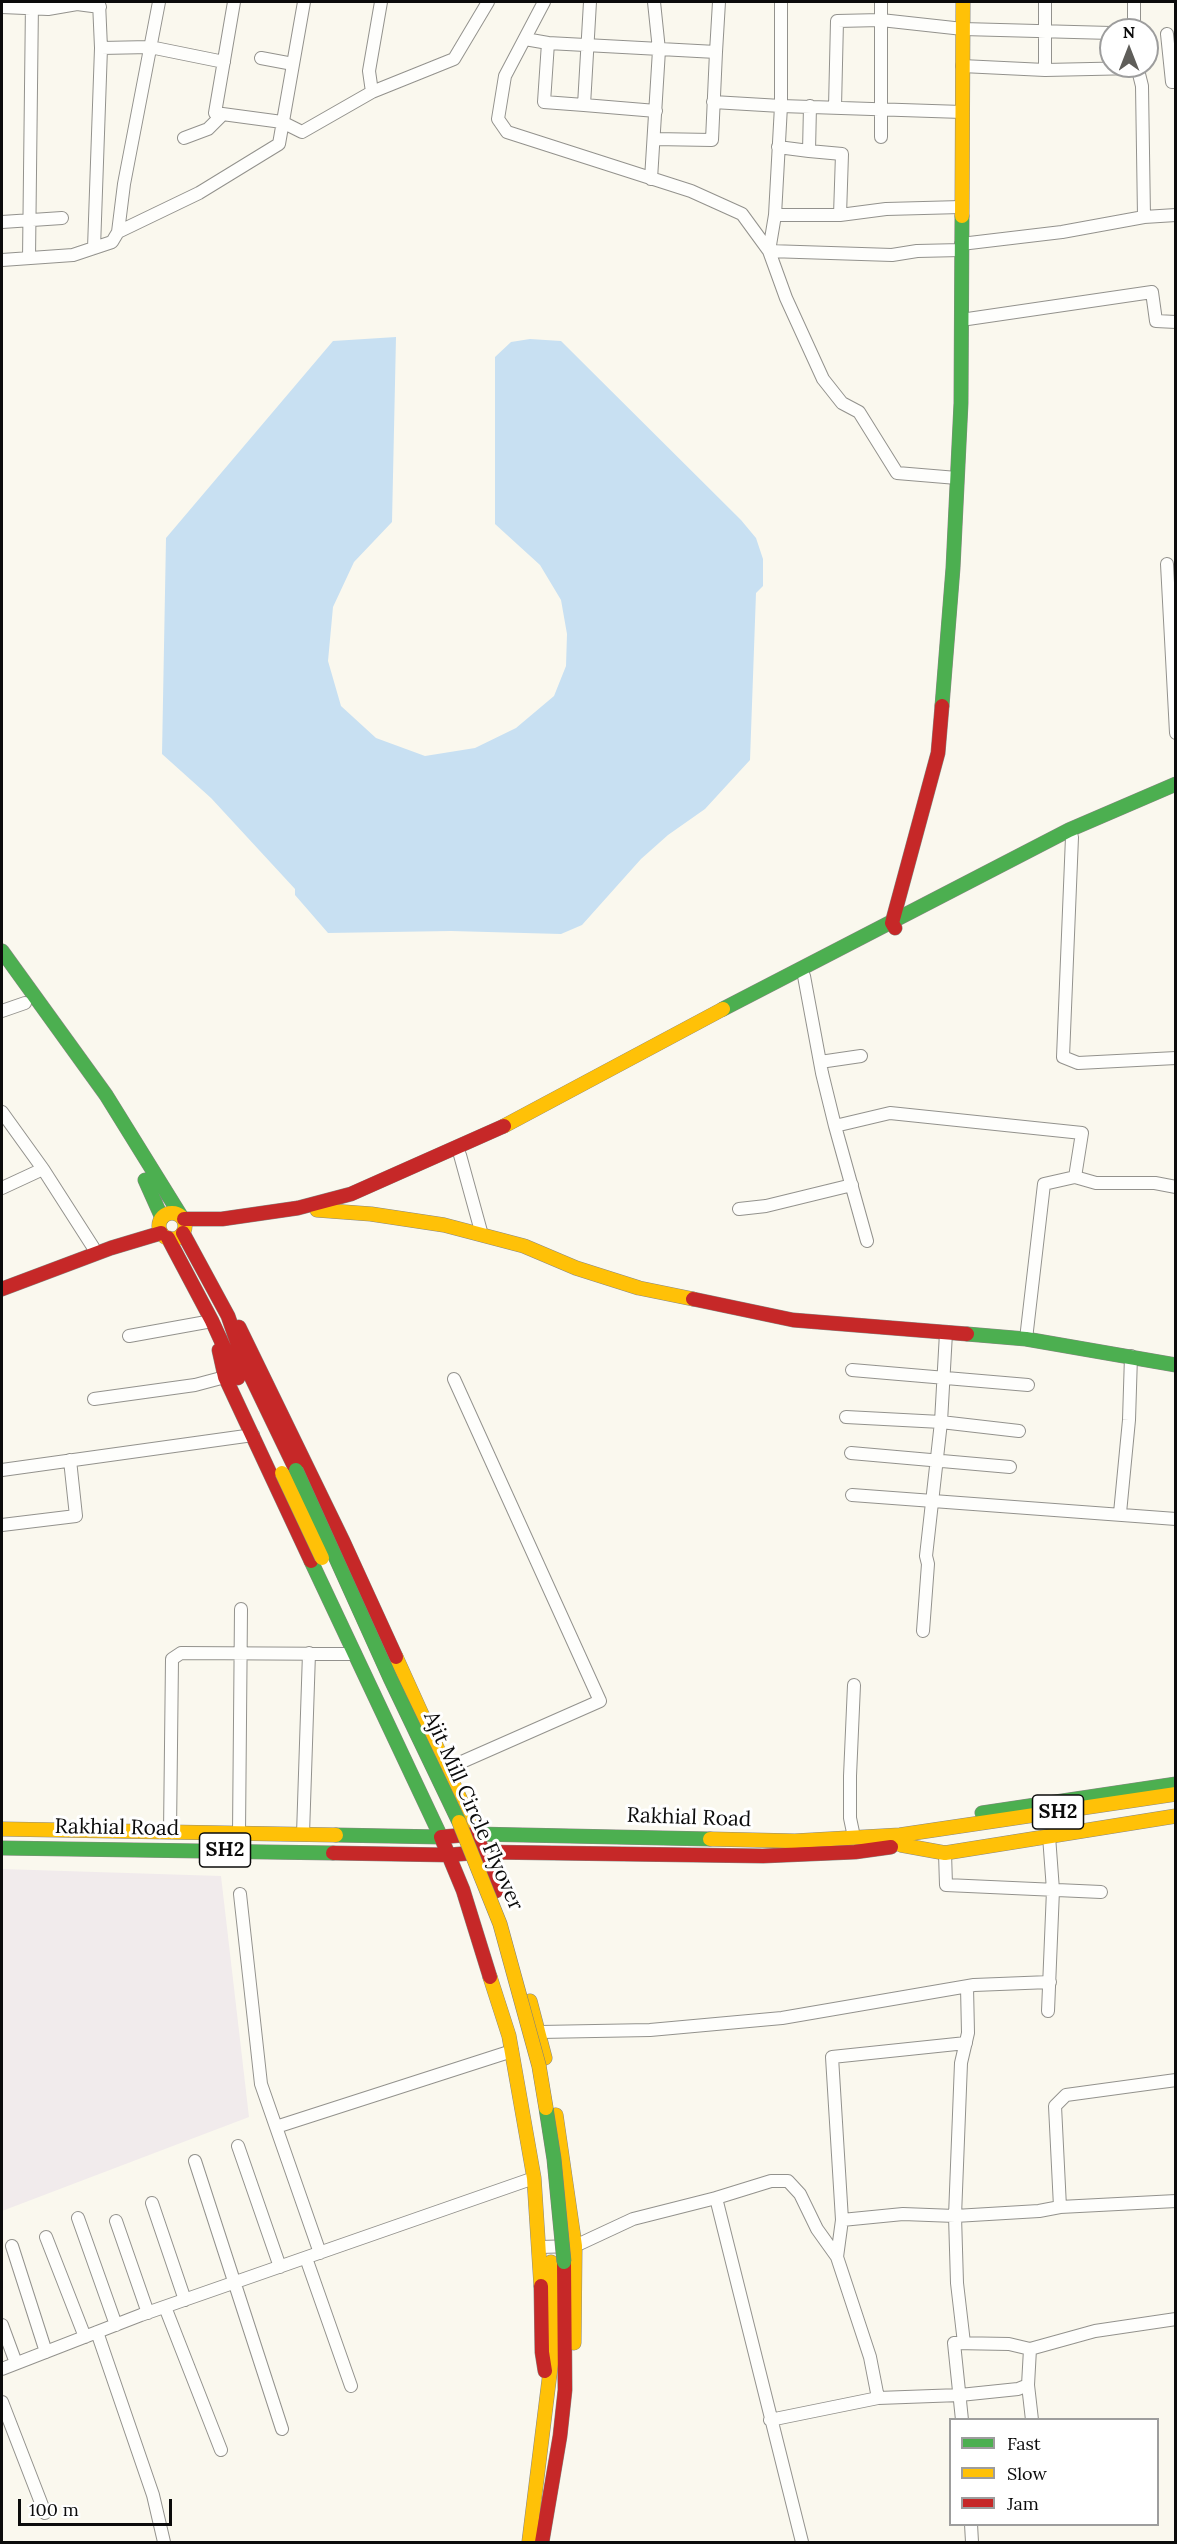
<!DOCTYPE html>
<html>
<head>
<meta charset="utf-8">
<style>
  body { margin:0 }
  #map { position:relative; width:1177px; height:2544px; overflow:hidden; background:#faf8ee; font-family:Lora,serif }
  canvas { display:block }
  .frame { position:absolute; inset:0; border:3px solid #0b0b0b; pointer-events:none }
  .legend { position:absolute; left:949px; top:2418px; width:210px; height:108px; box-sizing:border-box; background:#fff; border:2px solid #9d9d9d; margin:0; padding:8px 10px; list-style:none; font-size:18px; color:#0b0b0b }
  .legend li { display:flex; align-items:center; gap:12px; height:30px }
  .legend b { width:30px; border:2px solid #9d9d9d }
  .north { position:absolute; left:1099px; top:18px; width:60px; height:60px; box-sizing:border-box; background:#fff; border:2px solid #9d9d9d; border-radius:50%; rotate:0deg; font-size:16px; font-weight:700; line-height:24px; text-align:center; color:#0b0b0b }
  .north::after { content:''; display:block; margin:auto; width:21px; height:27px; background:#5f5e5a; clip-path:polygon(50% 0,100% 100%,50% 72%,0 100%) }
  .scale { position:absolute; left:18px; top:2499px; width:154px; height:27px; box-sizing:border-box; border:3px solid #0b0b0b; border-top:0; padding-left:8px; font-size:18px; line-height:21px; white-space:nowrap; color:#0b0b0b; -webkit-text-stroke:4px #fff; paint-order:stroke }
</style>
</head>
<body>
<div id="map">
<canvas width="1177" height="2544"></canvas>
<div class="frame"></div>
<ul class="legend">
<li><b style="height:8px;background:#4caf50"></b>Fast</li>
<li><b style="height:8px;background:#ffc107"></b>Slow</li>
<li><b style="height:8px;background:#c62828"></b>Jam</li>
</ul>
<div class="north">N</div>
<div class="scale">100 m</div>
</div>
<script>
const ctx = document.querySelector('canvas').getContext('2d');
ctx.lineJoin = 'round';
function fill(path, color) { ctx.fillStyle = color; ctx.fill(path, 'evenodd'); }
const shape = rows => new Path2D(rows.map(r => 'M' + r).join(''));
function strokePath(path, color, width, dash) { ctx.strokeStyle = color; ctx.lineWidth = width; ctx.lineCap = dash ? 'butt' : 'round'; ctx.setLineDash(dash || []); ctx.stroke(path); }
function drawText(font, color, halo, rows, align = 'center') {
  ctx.font = font + ' Lora,serif'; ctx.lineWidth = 6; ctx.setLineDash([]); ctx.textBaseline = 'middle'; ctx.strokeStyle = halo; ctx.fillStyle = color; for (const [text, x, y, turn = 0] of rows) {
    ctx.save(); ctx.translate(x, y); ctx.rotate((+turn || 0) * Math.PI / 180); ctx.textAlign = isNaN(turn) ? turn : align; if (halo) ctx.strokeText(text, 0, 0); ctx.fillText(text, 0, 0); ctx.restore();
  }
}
fill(shape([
  [2,1869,221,1876,249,2117,2,2211]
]), '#f1ebec');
fill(shape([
  [396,337,392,522,354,562,333,607,328,661,341,706,376,738,425,756,475,748,516,728,554,696,566,666,567,634,561,600,540,565,495,524,495,357,511,342,530,339,561,341,741,520,756,538,763,559,763,586,756,593,750,760,705,809,668,835,641,859,582,925,561,934,451,931,328,933,295,895,295,889,211,798,162,754,166,538,333,341]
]), '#c8e0f2');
const street = shape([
  [234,2,215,113,282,122,302,132,372,92,369,71,381,2],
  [544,2,505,76,498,119,507,132,691,191,742,214,769,251,892,255,917,251,961,250],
  [1045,2,1045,70],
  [1134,2,1134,30],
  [2,7,48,9,77,4,100,7],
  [1167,34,1172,82,1176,82],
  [525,39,548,43,544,102,584,105,590,2],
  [548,43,716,52,719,2],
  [101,48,150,47,224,62],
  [261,58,293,64],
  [962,66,1045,70,1137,68],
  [372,92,454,59,488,2],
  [713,102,781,106,781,2],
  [584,105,656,111],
  [810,106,809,151,842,154,840,215],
  [835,107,837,21,881,20,963,29,1111,33],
  [881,137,881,2],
  [184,138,208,129,223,114],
  [654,139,712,140,716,52],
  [778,147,809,151],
  [651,179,659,50,654,2],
  [775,215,840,215,886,209,961,207],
  [1144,217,1176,215],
  [2,222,62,218],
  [118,232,124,184,159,2],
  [961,244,1062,232,1144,217,1142,86,1137,66],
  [94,248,101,48,99,2],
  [29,258,32,2],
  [2,260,73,255,112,242,118,232,199,193,279,144,304,2],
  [961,320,1152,292,1156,321,1176,322],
  [957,478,897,473,859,412,842,403,823,379,786,298,769,251,775,215,781,106,962,112],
  [1167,564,1176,733],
  [1072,837,1063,1057,1078,1063,1176,1058],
  [804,976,822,1073,835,1126,890,1113,1082,1133,1075,1177,1096,1183,1155,1183,1176,1187],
  [2,1011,25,1003],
  [820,1062,861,1056],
  [2,1112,43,1169,2,1188],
  [835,1126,867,1241],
  [460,1155,482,1235],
  [43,1169,93,1247],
  [739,1209,766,1206,852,1185],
  [129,1336,212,1321],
  [1026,1339,1044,1184,1075,1177],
  [852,1370,1028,1385],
  [94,1399,195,1385,225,1377],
  [846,1417,941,1422,1019,1431],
  [851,1453,1010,1467],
  [2,1470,253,1435],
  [852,1495,1176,1519],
  [1120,1513,1129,1420,1131,1356],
  [2,1525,76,1516,70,1460],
  [923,1631,928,1564,926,1556,941,1422,946,1333],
  [448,1768,600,1701,454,1379],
  [170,1832,172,1659,181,1653,355,1654],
  [239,1833,241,1609],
  [303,1834,309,1653],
  [854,1837,850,1818,850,1776,854,1685],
  [945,1853,946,1885,1101,1892],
  [240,1894,261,2084,320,2253],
  [1048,2011,1053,1890,1049,1836],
  [540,2032,650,2030,782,2018,974,1985,1050,1982],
  [276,2127,512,2051],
  [238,2146,280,2267],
  [195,2161,282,2429],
  [716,2198,771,2181,788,2181,800,2194,817,2229,837,2257,870,2357,878,2398],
  [152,2203,185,2300],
  [1060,2207,1055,2106,1066,2095,1176,2080],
  [78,2218,116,2325],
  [842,2220,903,2214,955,2216,1039,2211,1060,2207,1176,2201],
  [116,2221,148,2313],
  [46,2237,85,2337],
  [12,2246,46,2352],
  [540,2247,575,2246,633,2219,716,2198,802,2542],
  [837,2257,842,2220,832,2057,966,2043],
  [306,2258,351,2386],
  [165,2307,221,2450],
  [2,2325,16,2363],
  [97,2332,153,2495,164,2542],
  [964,2343,957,2283,955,2216,961,2063,968,2033,967,1987],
  [1030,2349,1028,2385,1032,2420],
  [2,2369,141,2315,534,2178],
  [2,2402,45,2513],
  [770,2420,878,2398,960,2395,1018,2389,1028,2385],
  [962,2420,954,2343,1009,2344,1030,2349,1095,2331,1176,2319],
  [971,2524,972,2542]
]);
const fast = shape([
  [942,706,953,568,961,403,962,216],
  [2,951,106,1095,181,1216],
  [723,1009,1069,830,1176,784],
  [145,1180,162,1218],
  [967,1334,1026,1339,1176,1365],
  [311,1561,441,1837],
  [982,1813,1176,1784],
  [476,1834,710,1839],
  [336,1835,441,1837],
  [2,1848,333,1853]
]);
const slow = shape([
  [962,216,963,2],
  [504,1126,723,1009],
  [315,1205,317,1210,371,1214,444,1225,524,1246,576,1268,639,1288,693,1299],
  '159 1226a13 13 0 1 1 26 0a13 13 0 1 1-26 0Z',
  [396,1657,476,1834],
  [2,1829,336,1835],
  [710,1839,795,1841,900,1835,1176,1794],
  [901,1845,945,1853,1176,1816],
  [490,1977,509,2036,534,2178,541,2286],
  [530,2001,545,2058],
  [556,2115,575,2246,574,2343],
  [529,2542,552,2356,551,2262]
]);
const jam = shape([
  [895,928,892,923,938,753,942,706],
  [184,1219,222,1219,298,1208,351,1194,504,1126],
  [183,1233,228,1316,244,1362,296,1470],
  [168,1238,212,1321,238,1378],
  [2,1289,111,1248,161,1233],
  [693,1299,793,1320,967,1334],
  [239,1327,343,1541,396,1657],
  [219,1350,225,1377,311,1561],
  [483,1852,496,1891],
  [483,1852,763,1856,855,1852,891,1847],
  [333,1853,449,1855],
  [449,1855,483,1852,476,1834,441,1837,463,1890,490,1977],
  [541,2286,542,2352,545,2371],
  [542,2542,560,2436,565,2390,564,2262]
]);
strokePath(street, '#93928d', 14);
strokePath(fast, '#898884', 15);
strokePath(slow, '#898884', 15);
strokePath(jam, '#898884', 15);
strokePath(street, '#fefefc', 12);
strokePath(fast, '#4caf50', 14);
strokePath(slow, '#ffc107', 14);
strokePath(jam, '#c62828', 14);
const fastBridge = shape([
  [296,1470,390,1678,459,1822],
  [546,2108,554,2159,564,2262]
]);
const slowBridge = shape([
  [282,1473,322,1558],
  [459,1822,500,1924,539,2066,546,2108]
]);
strokePath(fastBridge, '#807f7a', 15, []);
strokePath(slowBridge, '#807f7a', 15, []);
strokePath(fastBridge, '#4caf50', 14);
strokePath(slowBridge, '#ffc107', 14);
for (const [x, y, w] of [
  [1058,1812,51],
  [225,1850,51]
]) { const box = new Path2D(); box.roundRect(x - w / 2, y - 17, w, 34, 4.5); ctx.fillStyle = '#fff'; ctx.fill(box); strokePath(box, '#0b0b0b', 1.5); }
drawText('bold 20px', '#0b0b0b', null, [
  ["SH2",1058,1812],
  ["SH2",225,1850]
]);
drawText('21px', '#0b0b0b', '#fff', [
  ["Ajit Mill Circle Flyover",473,1811,66],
  ["Rakhial Road",689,1818,2],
  ["Rakhial Road",117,1828,1]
]);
</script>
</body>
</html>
